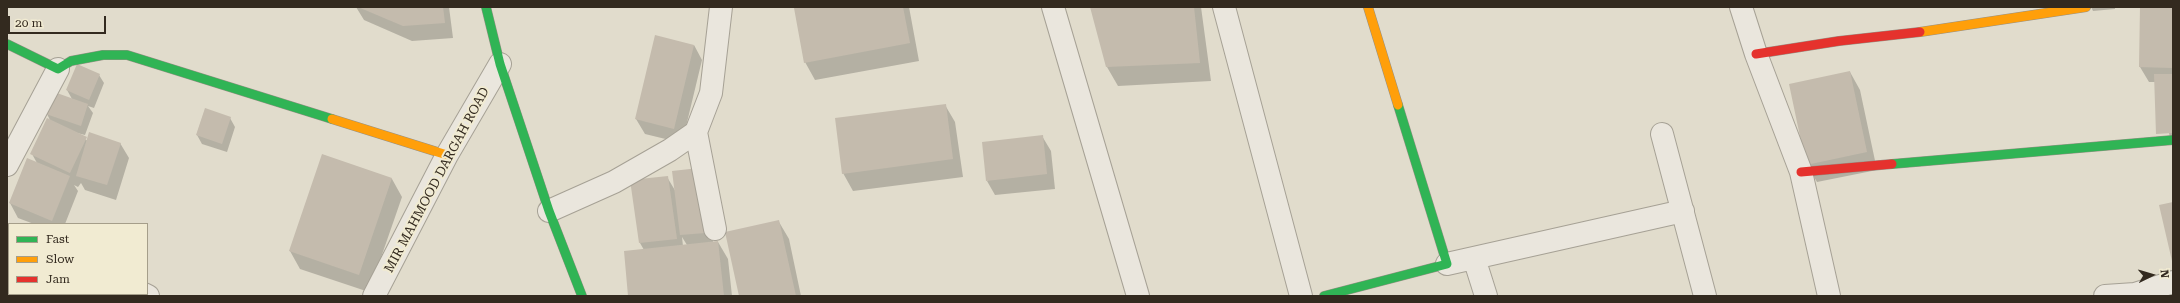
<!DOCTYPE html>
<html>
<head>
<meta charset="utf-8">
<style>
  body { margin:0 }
  #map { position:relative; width:2180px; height:303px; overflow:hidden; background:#e1dccc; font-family:"Roboto Serif",serif }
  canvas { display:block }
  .frame { position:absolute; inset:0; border:8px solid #332a1f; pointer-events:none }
  .legend { position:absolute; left:8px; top:223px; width:140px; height:72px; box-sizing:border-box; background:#f1ebd2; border:1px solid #a59e8a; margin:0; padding:5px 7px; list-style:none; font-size:12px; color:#332a1f }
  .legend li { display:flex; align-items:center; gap:8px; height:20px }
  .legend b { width:20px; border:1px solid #a59e8a }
  .north { position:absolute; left:2132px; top:255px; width:40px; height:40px; -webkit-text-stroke:3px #f1ebd2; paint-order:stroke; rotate:85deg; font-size:11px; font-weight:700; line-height:16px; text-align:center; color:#332a1f }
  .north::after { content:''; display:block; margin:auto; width:14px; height:18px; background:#332a1f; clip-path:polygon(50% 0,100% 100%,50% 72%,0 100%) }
  .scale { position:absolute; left:8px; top:16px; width:98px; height:18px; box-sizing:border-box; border:2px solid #332a1f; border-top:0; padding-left:5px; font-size:12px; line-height:14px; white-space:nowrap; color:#332a1f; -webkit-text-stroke:3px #f1ebd2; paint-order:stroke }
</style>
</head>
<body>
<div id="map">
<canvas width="2180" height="303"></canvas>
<div class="frame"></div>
<ul class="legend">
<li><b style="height:5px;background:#30b455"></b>Fast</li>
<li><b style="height:5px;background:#ff9f0a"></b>Slow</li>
<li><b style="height:5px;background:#e5322d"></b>Jam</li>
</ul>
<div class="north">N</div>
<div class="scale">20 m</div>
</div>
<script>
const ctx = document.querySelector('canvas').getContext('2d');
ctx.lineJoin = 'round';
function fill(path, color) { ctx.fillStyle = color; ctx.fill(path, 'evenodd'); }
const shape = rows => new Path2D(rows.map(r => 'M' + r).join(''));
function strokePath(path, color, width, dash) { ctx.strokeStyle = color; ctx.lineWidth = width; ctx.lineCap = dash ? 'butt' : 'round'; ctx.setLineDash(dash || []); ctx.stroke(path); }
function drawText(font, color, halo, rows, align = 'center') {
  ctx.font = font + ' "Roboto Serif",serif'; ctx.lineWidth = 4; ctx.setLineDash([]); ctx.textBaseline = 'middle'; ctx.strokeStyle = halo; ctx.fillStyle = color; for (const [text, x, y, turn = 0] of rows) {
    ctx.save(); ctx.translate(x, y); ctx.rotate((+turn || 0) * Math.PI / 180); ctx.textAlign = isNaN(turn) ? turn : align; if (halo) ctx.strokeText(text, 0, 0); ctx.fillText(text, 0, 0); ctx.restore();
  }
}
fill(shape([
  [356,7,449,7,453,38,412,41,364,20],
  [804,7,909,7,919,61,815,80,805,62],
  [1091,7,1201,7,1211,81,1118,86,1107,67],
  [2091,7,2115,7,2115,9,2093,11],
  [2141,7,2173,7,2173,148,2155,82,2149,82,2140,67],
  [694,45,702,60,682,143,645,134,636,119],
  [1850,72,1860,90,1877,170,1817,182,1807,165],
  [99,75,104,83,94,108,88,106,93,113,85,135,73,132,88,141,120,143,129,158,116,200,85,190,81,183,78,187,74,185,78,191,65,224,34,224,18,218,10,203,37,163,32,154,51,122,47,114,72,99,67,90],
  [945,105,955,122,963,177,853,191,843,173],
  [230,118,235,127,227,152,202,144,197,135],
  [1042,136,1051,151,1055,189,995,195,987,181],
  [323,155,392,179,402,197,369,292,300,269,290,251],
  [667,177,676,192,707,184,713,242,718,242,728,259,732,296,629,296,644,250,640,243],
  [682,237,687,245,683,246],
  [779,222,789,239,801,296,740,296]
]), '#0003');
fill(shape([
  [358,7,443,7,445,23,403,26],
  [798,7,903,7,910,43,804,63,794,8],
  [1090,7,1194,7,1200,63,1106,67],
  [2140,7,2173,7,2173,68,2139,67],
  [655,35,694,45,674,129,635,119],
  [77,64,100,74,89,100,66,90],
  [1850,71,1867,152,1806,165,1789,84],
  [2154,74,2173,74,2173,133,2156,134],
  [54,92,88,104,81,126,46,114],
  [946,104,953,159,842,174,835,118],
  [205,108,231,117,222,144,196,135],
  [47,118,87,137,70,173,30,154],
  [89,132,121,143,107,185,76,176],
  [1043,135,1047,174,986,181,982,142],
  [322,154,392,178,359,275,289,251],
  [27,158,70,176,52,221,9,203],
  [699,168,705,233,680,235,672,171],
  [668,176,677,239,639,243,630,180],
  [2173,202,2173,261,2172,261,2159,205],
  [779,220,796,296,739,296,725,232],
  [718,241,724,296,628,296,624,251]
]), '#c4bbad');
const street = shape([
  [1053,7,1138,296],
  [1224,7,1301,296],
  [1741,7,1756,54,1801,172,1829,296],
  [696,132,715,229],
  [1662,134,1705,296],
  [7,165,58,69],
  [549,211,614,182,670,150,696,132,711,93,721,7],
  [1474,258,1486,296],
  [1447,264,1683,211],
  [144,294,148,296],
  [115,296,116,294],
  [374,296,447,155,500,64],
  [2105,296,2135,294,2173,282]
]);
const fast = shape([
  [486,7,500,64,549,211,582,296],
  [7,44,58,69,71,61,103,55,127,55,332,119],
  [1892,164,2173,140],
  [1324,296,1447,264,1398,105]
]);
const slow = shape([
  [1368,7,1398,105],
  [1920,32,2086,7],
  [332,119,447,155]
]);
const jam = shape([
  [1756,54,1839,41,1920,32],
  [1801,172,1892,164]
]);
strokePath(street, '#a6a195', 24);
strokePath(fast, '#969085', 10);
strokePath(slow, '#969085', 10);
strokePath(jam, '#969085', 10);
strokePath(street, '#eae6dd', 22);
strokePath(fast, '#30b455', 9);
strokePath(slow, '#ff9f0a', 9);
strokePath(jam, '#e5322d', 9);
drawText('13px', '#332a1f', '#f1ebd2', [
  ["MIR MAHMOOD DARGAH ROAD",437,180,-62]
]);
</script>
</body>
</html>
